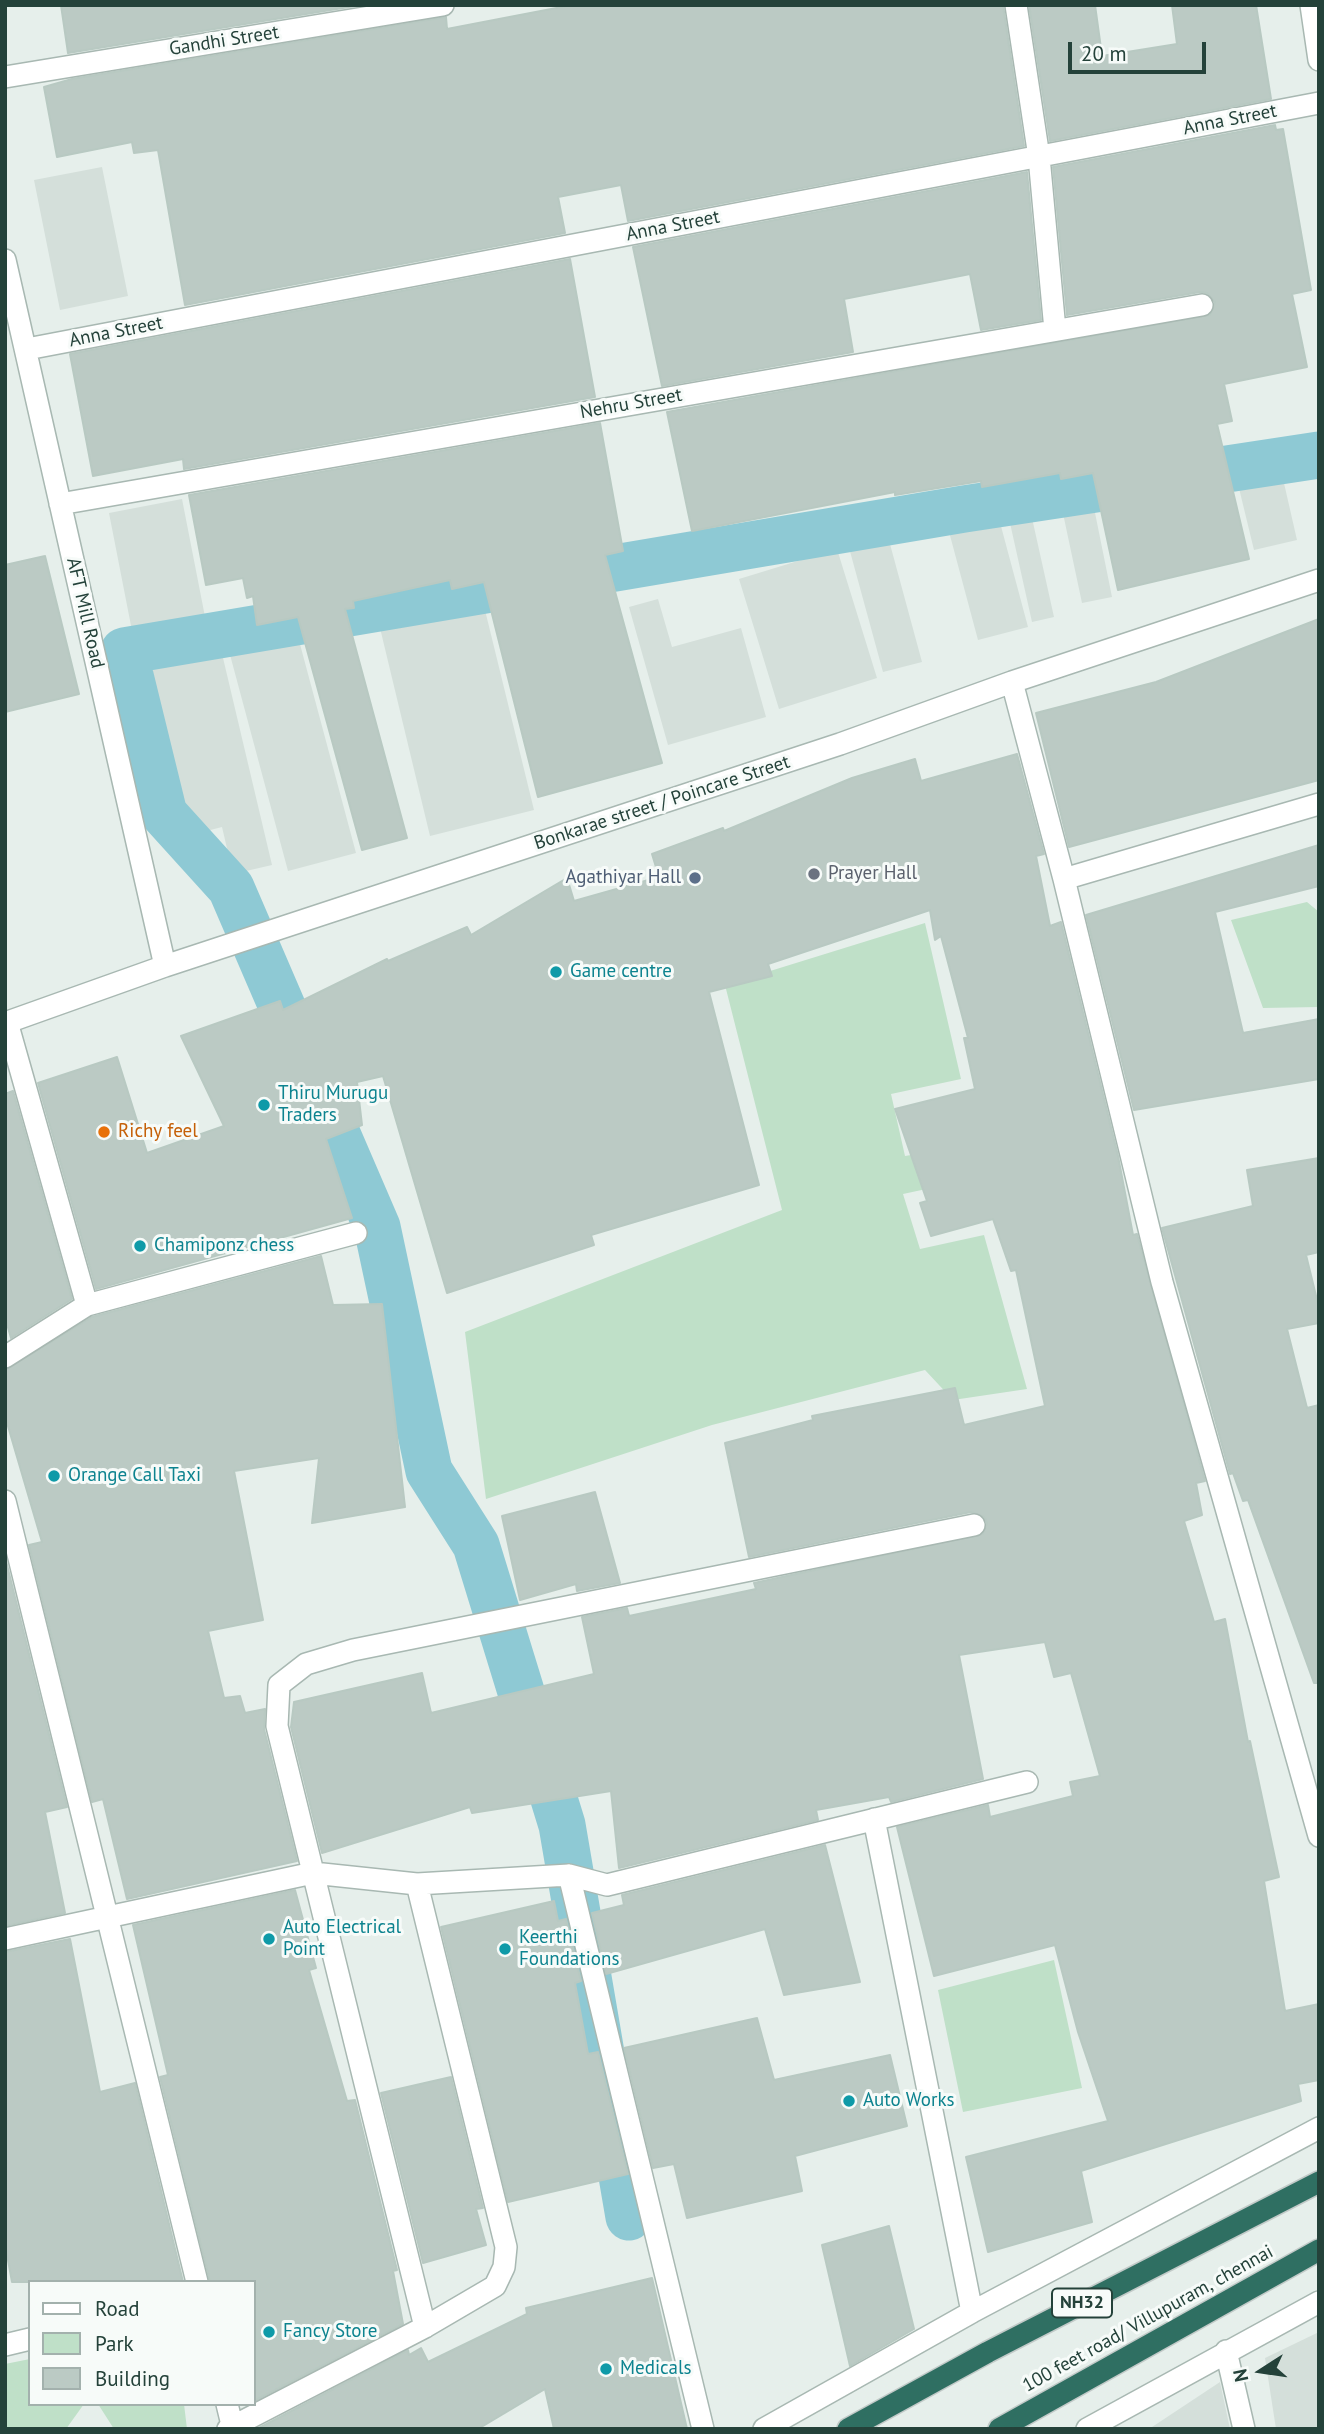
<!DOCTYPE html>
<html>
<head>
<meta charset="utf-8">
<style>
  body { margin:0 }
  #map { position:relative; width:1324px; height:2434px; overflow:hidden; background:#e6efeb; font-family:"PT Sans",sans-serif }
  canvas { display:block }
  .frame { position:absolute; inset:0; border:7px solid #24423a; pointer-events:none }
  .legend { position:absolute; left:28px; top:2280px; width:228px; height:126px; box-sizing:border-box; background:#f7fbf9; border:2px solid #a3b1ad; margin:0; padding:9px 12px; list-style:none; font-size:21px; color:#24423a }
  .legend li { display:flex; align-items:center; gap:14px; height:35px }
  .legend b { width:35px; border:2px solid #a3b1ad }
  .north { position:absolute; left:1226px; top:2336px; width:70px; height:70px; -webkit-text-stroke:5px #f7fbf9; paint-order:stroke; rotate:258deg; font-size:19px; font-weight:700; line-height:28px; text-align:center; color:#24423a }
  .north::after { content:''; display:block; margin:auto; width:24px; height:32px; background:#24423a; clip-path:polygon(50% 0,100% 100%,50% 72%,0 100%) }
  .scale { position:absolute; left:1068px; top:42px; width:138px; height:32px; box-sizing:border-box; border:4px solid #24423a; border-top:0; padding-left:9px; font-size:21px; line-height:24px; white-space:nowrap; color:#24423a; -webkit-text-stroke:5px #f7fbf9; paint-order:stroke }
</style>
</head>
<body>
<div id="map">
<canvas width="1324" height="2434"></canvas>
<div class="frame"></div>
<ul class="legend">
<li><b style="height:9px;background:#fff"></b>Road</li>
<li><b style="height:19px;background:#bfe0c8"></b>Park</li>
<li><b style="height:19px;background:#bbcac4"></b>Building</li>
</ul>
<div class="north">N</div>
<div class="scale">20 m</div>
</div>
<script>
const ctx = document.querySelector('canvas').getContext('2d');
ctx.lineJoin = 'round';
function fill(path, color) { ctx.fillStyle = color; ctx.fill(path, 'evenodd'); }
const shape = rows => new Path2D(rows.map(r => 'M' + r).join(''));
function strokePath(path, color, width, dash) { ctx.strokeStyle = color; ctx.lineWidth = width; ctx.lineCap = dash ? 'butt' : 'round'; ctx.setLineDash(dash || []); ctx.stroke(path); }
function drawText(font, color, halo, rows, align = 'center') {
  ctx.font = font + ' "PT Sans",sans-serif'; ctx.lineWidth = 6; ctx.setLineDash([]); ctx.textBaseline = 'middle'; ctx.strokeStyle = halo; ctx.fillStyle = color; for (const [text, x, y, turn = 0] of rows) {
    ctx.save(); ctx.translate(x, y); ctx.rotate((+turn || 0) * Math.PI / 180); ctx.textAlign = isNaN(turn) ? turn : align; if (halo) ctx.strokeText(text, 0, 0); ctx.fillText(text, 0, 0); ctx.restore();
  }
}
fill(shape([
  [102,167,128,296,60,310,34,180],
  [1281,470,1297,540,1254,550,1237,480],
  [1092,498,1112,597,1082,603,1061,504],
  [182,499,207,627,134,641,109,513],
  [1030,509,1054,617,1032,622,1008,514],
  [998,515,1028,627,978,640,948,528],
  [887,533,922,662,883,672,848,544],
  [837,549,877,678,779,709,739,579],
  [658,599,672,647,741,628,766,717,668,745,629,607],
  [483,602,534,810,430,836,380,628],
  [297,633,356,853,288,871,229,651],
  [219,641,272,865,233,874,222,827,191,835,148,658],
  [1319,2332,1319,2429,1276,2429,1265,2358],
  [1220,2382,1230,2429,1149,2429]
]), '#d4dfda');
fill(shape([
  [1307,902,1319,912,1319,1007,1263,1008,1231,920],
  [925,923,961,1079,891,1094,905,1156,966,1146,968,1180,903,1194,920,1249,984,1235,1027,1389,953,1400,925,1370,712,1425,486,1499,465,1332,782,1210,725,985],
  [1054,1960,1082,2088,963,2112,938,1990],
  [30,2359,30,2404,84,2404,66,2429,5,2429,5,2364],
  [98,2404,184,2404,187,2429,114,2429]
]), '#bfe0c8');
strokePath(shape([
  [629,2217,562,1825,476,1545,429,1471,377,1227,231,888,164,814,124,651,964,509,1319,455]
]), '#8ec9d4', 47);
const building = shape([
  [61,5,361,5,68,53,61,5],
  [572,5,1003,5,1024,146,628,221,621,185,558,197,565,233,185,305,158,150,134,153,132,142,57,157,44,87,72,79,446,17,447,29,572,5],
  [1029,5,1095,5,1102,56,1177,44,1172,5,1256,5,1271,99,1050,141,1029,5],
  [1275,125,1276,130,1283,129,1311,290,1292,294,1307,367,1224,384,1232,421,1217,424,1249,559,1118,590,1093,473,1061,479,1060,473,982,487,981,481,895,495,895,492,692,531,667,412,1210,315,1215,302,1207,293,1200,292,1067,315,1053,167,1275,125],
  [1027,172,1041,320,981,330,970,274,844,299,853,352,662,386,633,247,1027,172],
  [570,259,595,397,184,469,183,459,93,476,70,354,570,259],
  [600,423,623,551,605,555,662,763,538,797,484,582,452,589,450,580,353,601,354,608,345,609,407,838,362,850,298,617,257,625,253,596,247,598,243,578,206,585,189,495,600,423],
  [45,556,79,694,5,712,5,565,45,556],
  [1319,619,1319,780,1069,847,1036,713,1156,682,1319,619],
  [1017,754,1044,854,1036,856,1050,926,1061,922,1118,1156,1133,1235,1137,1234,1205,1481,1196,1483,1202,1515,1184,1521,1214,1622,1225,1619,1248,1742,1250,1741,1279,1877,1264,1881,1285,2011,1319,2004,1319,2080,1298,2084,1301,2101,1081,2171,1092,2222,988,2252,966,2157,1108,2121,1078,2032,1055,1945,934,1976,897,1827,988,1805,990,1817,1073,1796,1070,1782,1100,1776,1071,1673,1054,1677,1045,1642,959,1655,983,1779,891,1802,889,1797,816,1810,818,1820,619,1868,611,1791,472,1813,470,1807,322,1853,291,1727,294,1702,422,1673,431,1713,594,1674,582,1617,627,1608,629,1616,756,1589,754,1583,983,1534,987,1523,984,1517,971,1512,749,1557,725,1443,813,1420,812,1416,955,1388,964,1425,1045,1406,1016,1270,1011,1271,993,1219,931,1236,920,1203,927,1201,895,1109,975,1089,964,1038,968,1038,941,936,935,940,930,910,768,964,772,976,709,992,759,1185,591,1235,594,1245,447,1293,383,1076,357,1082,362,1125,326,1139,352,1218,96,1289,38,1083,117,1057,147,1153,224,1126,181,1036,280,1001,283,1010,387,959,388,961,467,927,471,935,567,878,574,901,659,877,652,854,723,828,724,831,852,778,915,759,921,781,1017,754],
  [1319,845,1319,886,1215,912,1243,1033,1319,1019,1319,1079,1134,1110,1086,915,1319,845],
  [13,1091,72,1299,11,1338,5,1317,5,1094,13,1091],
  [1319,1158,1319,1252,1306,1255,1319,1308,1319,1323,1287,1329,1307,1408,1319,1405,1319,1683,1314,1683,1248,1500,1243,1501,1233,1473,1230,1474,1162,1228,1253,1206,1247,1170,1319,1158],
  [321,1256,333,1305,382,1304,405,1507,312,1523,319,1458,234,1471,263,1620,208,1631,224,1698,240,1696,245,1713,265,1709,264,1729,297,1861,127,1899,103,1799,92,1802,29,1545,42,1542,5,1416,5,1370,92,1317,321,1256],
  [595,1492,620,1583,577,1591,576,1584,520,1600,502,1516,595,1492],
  [5,1557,67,1807,45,1812,65,1913,5,1926,5,1557],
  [825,1845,860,1982,784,1995,765,1929,606,1974,592,1913,624,1905,622,1895,825,1845],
  [295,1890,316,1968,309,1970,347,2101,355,2100,397,2270,393,2271,403,2324,254,2401,254,2282,210,2282,160,2077,168,2075,133,1925,295,1890],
  [554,1901,558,1921,566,1919,581,1981,575,1983,588,2054,598,2052,628,2174,508,2202,441,1927,554,1901],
  [70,1939,100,2092,135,2083,183,2282,12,2282,5,2244,5,1952,70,1939],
  [757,2018,774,2080,890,2055,907,2126,795,2156,802,2191,687,2218,674,2164,653,2168,624,2048,757,2018],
  [451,2077,483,2208,476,2209,486,2245,423,2263,381,2093,451,2077],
  [889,2226,914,2329,850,2366,822,2245,889,2226],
  [652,2278,687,2429,554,2429,545,2389,478,2429,257,2429,408,2350,409,2355,421,2348,428,2362,527,2314,526,2308,652,2278]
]);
fill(building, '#bbcac4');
strokePath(building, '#b8c9c2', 2);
const minor = shape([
  [1016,5,1039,157,1055,330],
  [1311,5,1319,60],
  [5,77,443,5],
  [5,260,165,966],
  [27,349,1319,103],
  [60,504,1202,305],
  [1012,682,1064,879,1162,1282,1319,1836],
  [1064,879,1319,804],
  [5,1023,165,966,840,744,1012,682,1319,580],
  [87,1305,356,1233],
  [5,1357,87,1305,7,1022],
  [5,1501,197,2282],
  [874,1819,972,2312],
  [569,1875,703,2429],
  [5,1939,313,1873,417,1884,569,1875,607,1885,1027,1782],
  [425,2327,277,1726,279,1685,306,1664,353,1650,974,1525],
  [5,2345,30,2339],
  [1226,2351,1244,2429],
  [227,2404,233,2429],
  [228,2429,425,2327,495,2286,504,2267,506,2247,417,1884],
  [764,2429,972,2312,1319,2128],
  [1087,2429,1319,2302]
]);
const highway = shape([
  [848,2429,988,2352,1319,2182],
  [999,2429,1319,2250]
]);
strokePath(minor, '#a8b8b2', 24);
strokePath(highway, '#c2cac8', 24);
strokePath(minor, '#fff', 21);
strokePath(highway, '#2f6f62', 21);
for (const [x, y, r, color] of [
  [814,874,7,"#6b7280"],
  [695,878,7,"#5c6f8a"],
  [556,972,7,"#0f9aa8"],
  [264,1105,7,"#0f9aa8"],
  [104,1132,7,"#e8710a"],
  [140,1246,7,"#0f9aa8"],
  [54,1476,7,"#0f9aa8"],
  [269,1939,7,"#0f9aa8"],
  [505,1949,7,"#0f9aa8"],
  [849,2101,7,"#0f9aa8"],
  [269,2332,7,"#0f9aa8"],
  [606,2369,7,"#0f9aa8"]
]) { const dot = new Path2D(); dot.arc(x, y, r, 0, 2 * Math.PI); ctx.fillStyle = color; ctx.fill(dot); strokePath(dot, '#f7fbf9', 2.5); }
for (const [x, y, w] of [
  [1082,2303,60]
]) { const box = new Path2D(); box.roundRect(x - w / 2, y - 14.5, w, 29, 5); ctx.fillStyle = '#f7fbf9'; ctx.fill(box); strokePath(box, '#24423a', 2); }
drawText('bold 18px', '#24423a', null, [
  ["NH32",1082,2303]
]);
drawText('19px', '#24423a', '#f7fbf9', [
  ["Gandhi Street",224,41,-9],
  ["Anna Street",1230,120,-11],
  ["Anna Street",673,226,-11],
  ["Anna Street",116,332,-11],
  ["Nehru Street",631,404,-10],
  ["AFT Mill Road",85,613,77],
  ["Bonkarae street / Poincare Street",662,803,-18],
  ["100 feet road/ Villupuram, chennai",1148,2319,-29]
]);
drawText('19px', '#5b616d', '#f7fbf9', [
  ["Prayer Hall",828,874]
], 'left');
drawText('19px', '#4e5e75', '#f7fbf9', [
  ["Agathiyar Hall",681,878]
], 'right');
drawText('19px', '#0d838f', '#f7fbf9', [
  ["Game centre",570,972],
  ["Thiru Murugu",278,1094],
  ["Traders",278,1116],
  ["Chamiponz chess",154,1246],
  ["Orange Call Taxi",68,1476],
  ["Auto Electrical",283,1928],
  ["Point",283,1950],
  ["Keerthi",519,1938],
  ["Foundations",519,1960],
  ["Auto Works",863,2101],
  ["Fancy Store",283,2332],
  ["Medicals",620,2369]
], 'left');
drawText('19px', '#c56008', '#f7fbf9', [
  ["Richy feel",118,1132]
], 'left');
</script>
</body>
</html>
